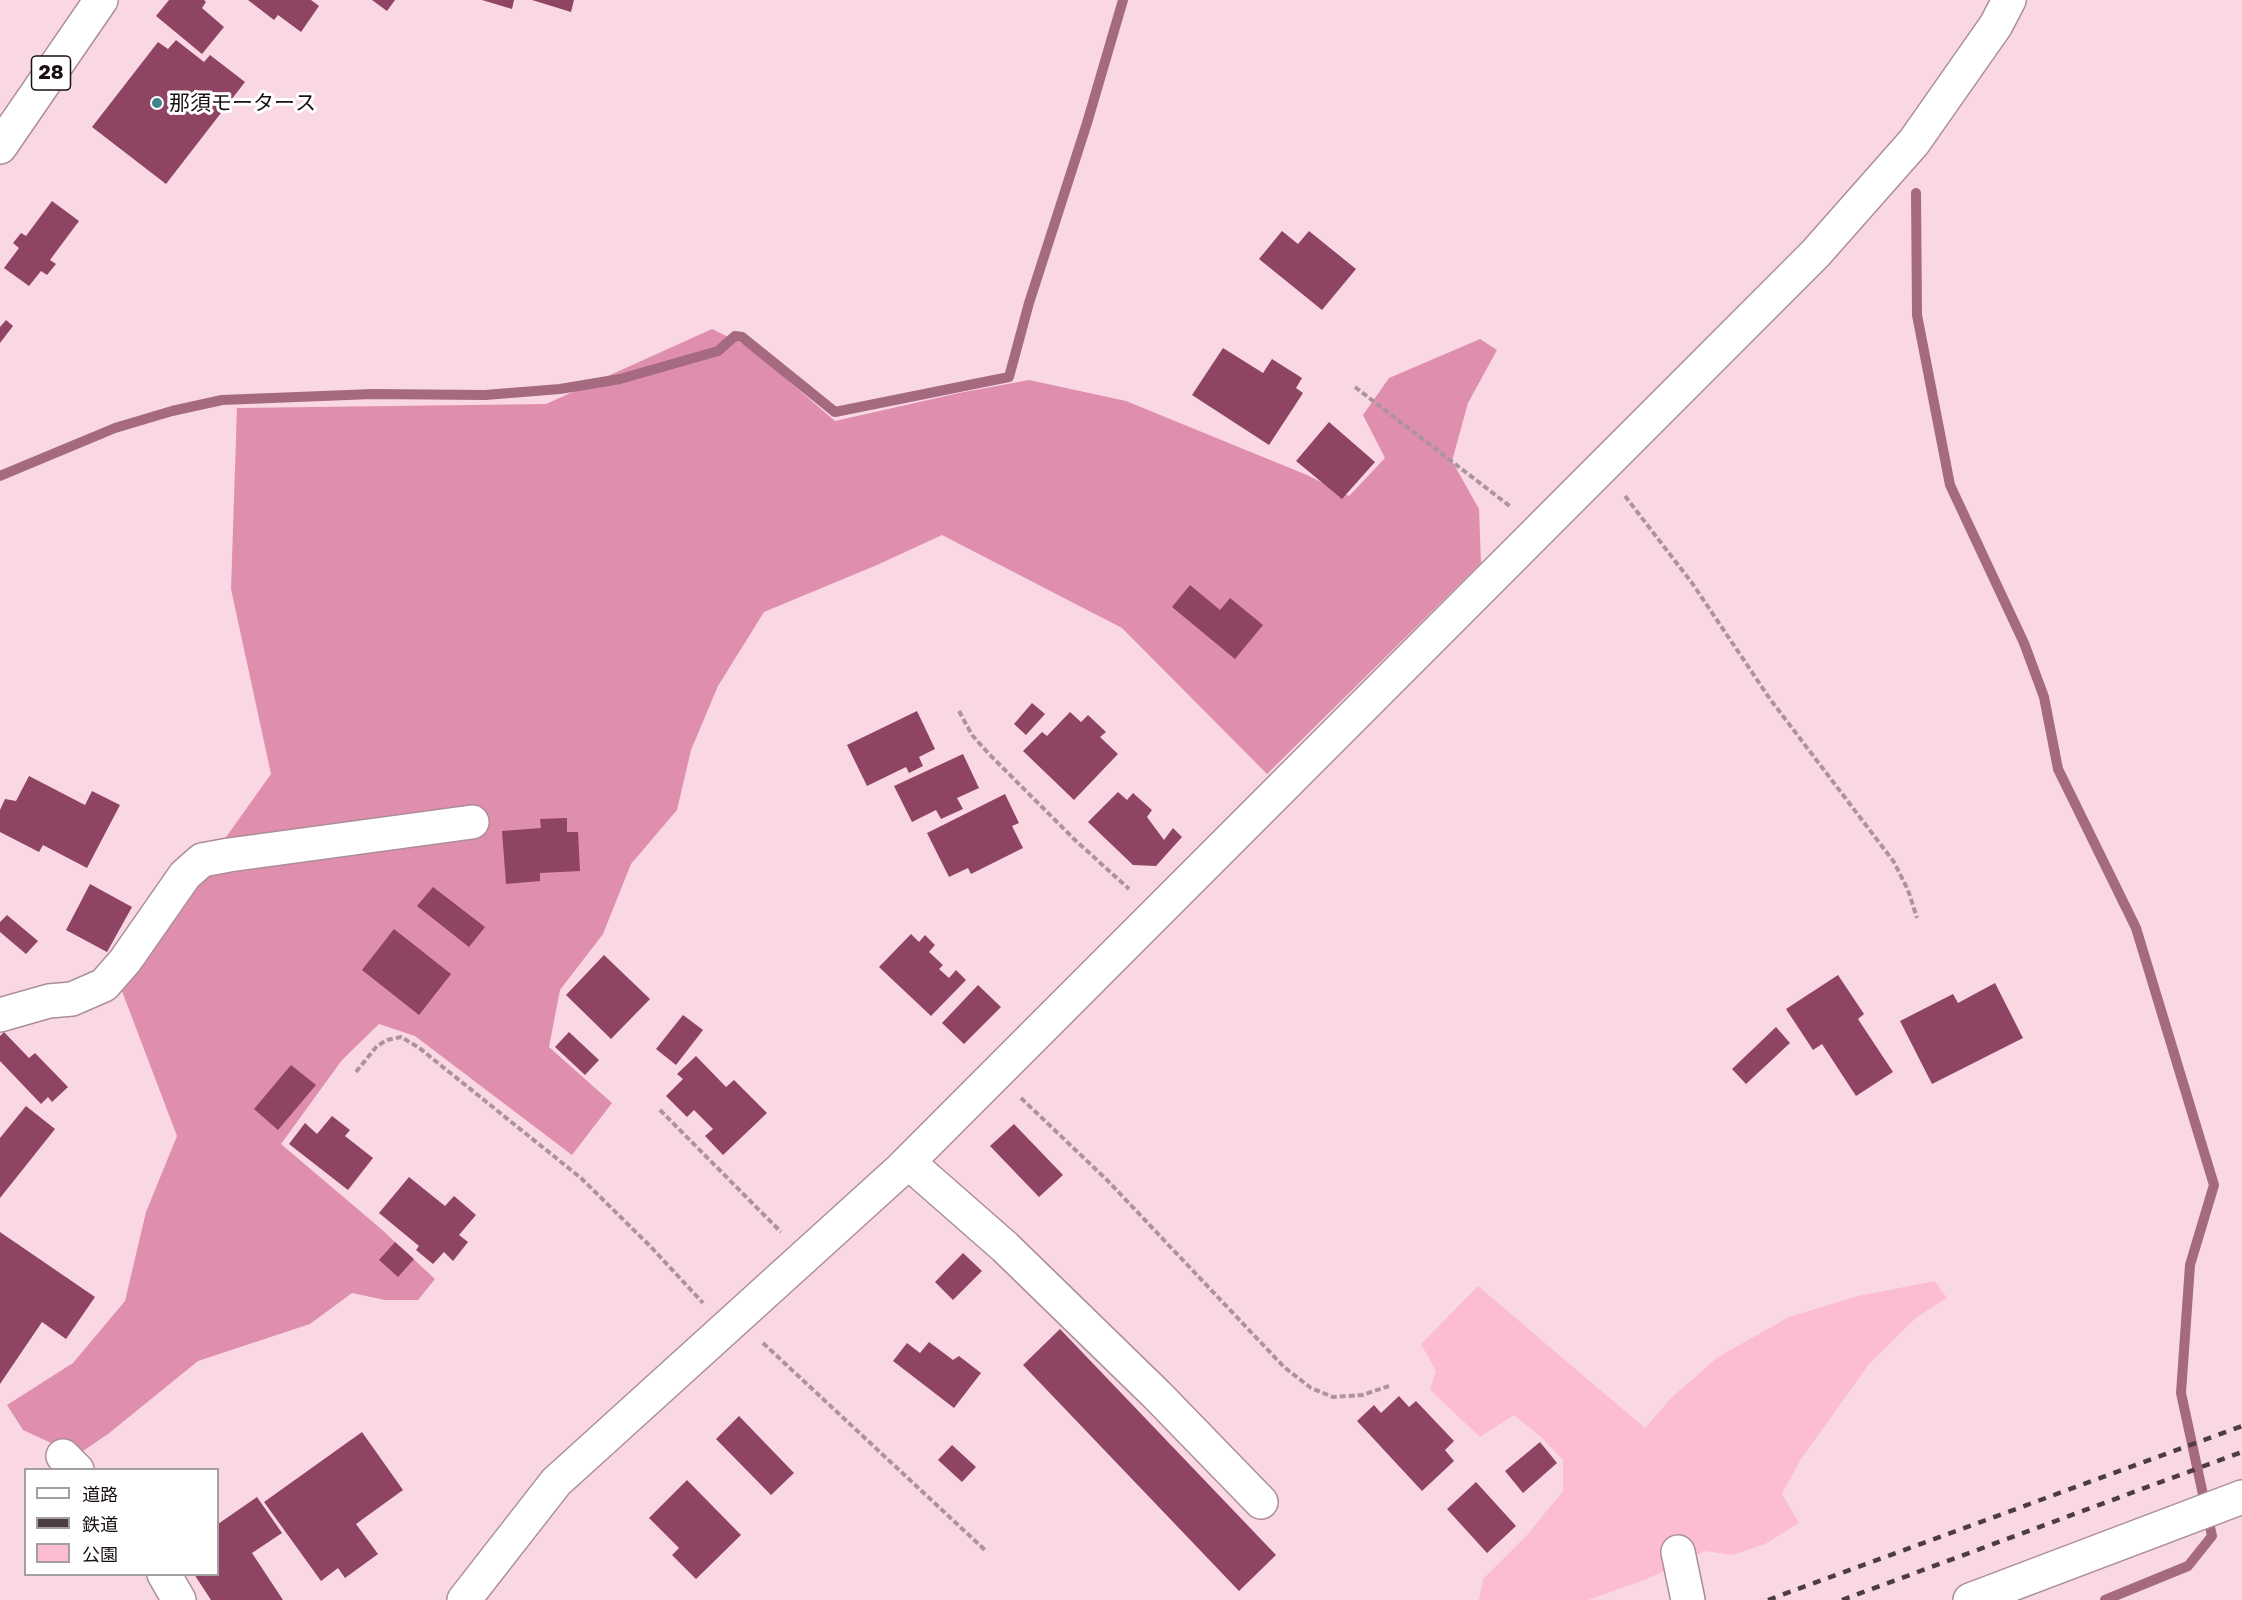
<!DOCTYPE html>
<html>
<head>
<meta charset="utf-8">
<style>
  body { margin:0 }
  #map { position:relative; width:2242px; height:1600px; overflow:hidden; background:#f9d8e3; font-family:"Golos Text","Noto Sans JP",sans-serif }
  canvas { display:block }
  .legend { position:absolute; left:24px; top:1468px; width:195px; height:108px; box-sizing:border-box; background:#fff; border:2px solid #a39fa1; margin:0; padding:8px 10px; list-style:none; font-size:18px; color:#1a0f13 }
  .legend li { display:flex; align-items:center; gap:12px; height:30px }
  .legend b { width:30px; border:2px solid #a39fa1 }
</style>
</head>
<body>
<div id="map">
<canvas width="2242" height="1600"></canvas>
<ul class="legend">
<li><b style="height:8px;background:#fff"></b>道路</li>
<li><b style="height:8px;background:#4d3d43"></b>鉄道</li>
<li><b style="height:16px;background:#fcbdd3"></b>公園</li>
</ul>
</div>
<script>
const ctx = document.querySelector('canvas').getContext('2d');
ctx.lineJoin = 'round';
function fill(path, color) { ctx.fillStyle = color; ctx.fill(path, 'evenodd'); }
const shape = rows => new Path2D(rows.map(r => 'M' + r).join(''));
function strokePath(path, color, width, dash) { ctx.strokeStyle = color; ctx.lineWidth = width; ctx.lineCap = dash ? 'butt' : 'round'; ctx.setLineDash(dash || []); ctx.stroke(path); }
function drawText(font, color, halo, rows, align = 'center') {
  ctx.font = font + ' "Golos Text","Noto Sans JP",sans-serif'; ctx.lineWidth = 6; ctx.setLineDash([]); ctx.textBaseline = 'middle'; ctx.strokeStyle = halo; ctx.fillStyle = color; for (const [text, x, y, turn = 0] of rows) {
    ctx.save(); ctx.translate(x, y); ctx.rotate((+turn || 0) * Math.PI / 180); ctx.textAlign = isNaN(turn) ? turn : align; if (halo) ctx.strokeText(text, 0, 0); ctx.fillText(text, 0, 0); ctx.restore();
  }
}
fill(shape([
  [1935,1281,1947,1298,1917,1317,1869,1364,1801,1459,1782,1494,1799,1523,1765,1544,1732,1555,1705,1551,1649,1578,1588,1600,1479,1600,1483,1579,1527,1535,1563,1491,1563,1460,1541,1437,1514,1415,1480,1437,1430,1390,1436,1371,1421,1344,1478,1286,1645,1428,1672,1397,1718,1357,1789,1317,1858,1296]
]), '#fcbdd3');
fill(shape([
  [712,329,749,347,835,421,959,393,1029,380,1126,401,1307,475,1349,496,1385,458,1363,415,1389,378,1480,339,1497,350,1468,403,1452,461,1479,509,1481,563,1267,774,1122,628,942,535,877,565,764,612,718,686,691,750,677,810,631,864,603,934,560,990,549,1047,612,1103,572,1155,415,1036,379,1024,342,1060,281,1144,380,1228,435,1279,418,1300,385,1300,352,1293,310,1324,198,1361,108,1434,77,1455,23,1430,7,1405,73,1363,125,1301,146,1212,177,1136,120,986,271,774,231,589,237,408,546,404]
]), '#e08ead');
strokePath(shape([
  [1916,193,1917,315,1950,485,2024,643,2044,697,2058,769,2136,928,2214,1185,2190,1265,2181,1393,2212,1536,2188,1566,2105,1600],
  [0,476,115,428,172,411,222,400,372,394,485,395,560,389,620,379,718,351,735,336,742,337,835,412,1009,377,1029,303,1087,123,1123,0]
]), '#a56980', 10);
fill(shape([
  [169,0,204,0,206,2,202,8,224,27,202,54,156,16],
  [248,0,311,0,319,6,301,32,278,15,274,20],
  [372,0,395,0,387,11],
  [482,0,514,0,512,9],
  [532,0,574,0,571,12],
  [176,40,204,62,210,55,245,82,166,184,92,127,158,42,168,49],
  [52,201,79,221,50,260,56,264,47,275,41,271,29,286,4,268,19,248,13,243,21,233,26,236],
  [1282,231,1298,244,1309,231,1356,269,1322,310,1259,259],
  [6,320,13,326,0,343,0,327],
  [1223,348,1263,373,1272,359,1302,378,1296,388,1303,393,1269,445,1192,395],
  [1329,422,1375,462,1342,499,1296,461],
  [1190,585,1220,610,1230,598,1263,625,1235,659,1172,607],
  [1032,703,1045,714,1026,735,1014,724],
  [917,711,935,749,919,757,923,766,909,773,906,767,867,786,847,745],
  [1070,712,1081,722,1088,715,1106,732,1100,737,1118,754,1074,800,1023,751,1042,732,1047,736],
  [963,754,979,788,957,798,963,809,941,819,936,810,912,822,894,786],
  [29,776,85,805,92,791,120,805,87,868,43,845,39,852,0,832,0,810,5,799,16,801],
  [1118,792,1127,800,1133,793,1152,810,1147,817,1164,840,1173,828,1182,837,1156,866,1133,865,1088,822],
  [1005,794,1019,823,1012,826,1023,848,971,874,968,868,949,877,927,833],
  [567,818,567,832,578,832,580,871,540,873,540,881,506,884,502,831,541,828,540,819],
  [90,884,132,907,107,952,66,930],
  [433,887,485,927,469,947,417,906],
  [7,915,38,941,26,954,0,932,0,922],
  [394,929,451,974,419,1015,362,970],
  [911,934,919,942,925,935,935,945,929,952,943,965,939,969,949,978,956,970,966,980,931,1016,879,967],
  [604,955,650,999,611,1039,566,995],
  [1838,975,1864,1014,1858,1019,1893,1072,1856,1096,1822,1044,1813,1050,1786,1009],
  [1995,983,2023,1038,1932,1084,1900,1021,1953,994,1958,1003],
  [978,985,1001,1007,964,1044,942,1023],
  [683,1015,703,1030,676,1065,656,1049],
  [1776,1027,1790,1043,1746,1084,1732,1069],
  [4,1032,29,1058,35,1053,68,1087,52,1102,48,1097,41,1104,0,1061,0,1036],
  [569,1032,599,1060,585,1075,555,1047],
  [696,1056,726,1087,734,1080,767,1113,723,1155,705,1136,713,1129,694,1110,687,1117,666,1096,683,1079,677,1074],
  [291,1065,316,1085,278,1130,254,1109],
  [26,1106,55,1129,0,1198,0,1138],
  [332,1116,350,1130,345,1136,373,1158,348,1190,289,1144,305,1123,317,1134],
  [1014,1124,1063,1175,1039,1197,990,1146],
  [409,1177,445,1206,454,1196,476,1215,459,1235,468,1242,453,1261,444,1252,433,1264,416,1250,419,1246,379,1213],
  [0,1232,95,1297,66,1339,42,1322,0,1384],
  [395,1242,414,1259,398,1277,379,1260],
  [963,1253,982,1271,953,1300,935,1282],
  [1060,1329,1276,1555,1239,1591,1023,1365],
  [929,1342,953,1360,959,1356,981,1373,954,1408,893,1361,907,1343,920,1353],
  [1399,1396,1409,1407,1416,1401,1454,1441,1445,1450,1454,1461,1422,1491,1357,1421,1374,1405,1381,1413],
  [739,1416,794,1473,771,1495,716,1439],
  [362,1432,403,1490,356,1524,378,1554,345,1578,338,1568,321,1581,264,1502],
  [1540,1442,1557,1463,1523,1493,1505,1471],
  [952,1445,976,1467,962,1482,938,1460],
  [687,1480,741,1535,696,1579,672,1555,679,1548,649,1518],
  [1476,1482,1516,1526,1487,1553,1447,1509],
  [257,1497,282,1533,252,1553,283,1600,211,1600,194,1574,218,1574,218,1524]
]), '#8e4462');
const minor = shape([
  [0,1015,49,1001,72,999,104,985,125,961,185,875,202,860,229,855,472,822],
  [908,1162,1005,1247,1157,1395,1261,1502],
  [63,1456,77,1470],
  [1678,1552,1688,1600],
  [164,1574,179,1600],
  [464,1600,556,1482,900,1170,1816,253,1914,142,1996,25,2009,0],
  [1970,1600,2242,1497]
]);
const major = shape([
  [0,147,101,0]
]);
strokePath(minor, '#ac8e98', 36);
strokePath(major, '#ac8e98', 36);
strokePath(shape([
  [1355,387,1511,507],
  [1625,496,1692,583,1770,699,1894,862,1908,890,1917,918],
  [959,711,972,735,989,754,1075,840,1129,889],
  [356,1072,377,1046,387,1040,401,1037,418,1047,581,1178,651,1247,703,1303],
  [1021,1098,1108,1181,1284,1367,1311,1388,1333,1397,1362,1395,1389,1386],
  [660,1110,781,1232],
  [763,1343,986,1551]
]), '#ad949c', 4, [6, 3]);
strokePath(minor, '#fff', 33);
strokePath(major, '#fff', 33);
strokePath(shape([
  [1768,1600,2242,1426],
  [1842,1600,2242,1452]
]), '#4d3d43', 4.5, [8, 8]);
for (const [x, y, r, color] of [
  [157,103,6,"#3e858e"]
]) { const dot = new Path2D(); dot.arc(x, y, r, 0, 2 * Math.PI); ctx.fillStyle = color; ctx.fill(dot); strokePath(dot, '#fff', 2); }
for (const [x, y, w] of [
  [51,73,39]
]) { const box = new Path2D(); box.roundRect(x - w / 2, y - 17, w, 34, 4.5); ctx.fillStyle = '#fff'; ctx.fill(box); strokePath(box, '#1a0f13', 1.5); }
drawText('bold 20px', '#1a0f13', null, [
  ["28",51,73]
]);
drawText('21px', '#1a0f13', '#fff', [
  ["那須モータース",169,103]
], 'left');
</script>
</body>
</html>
